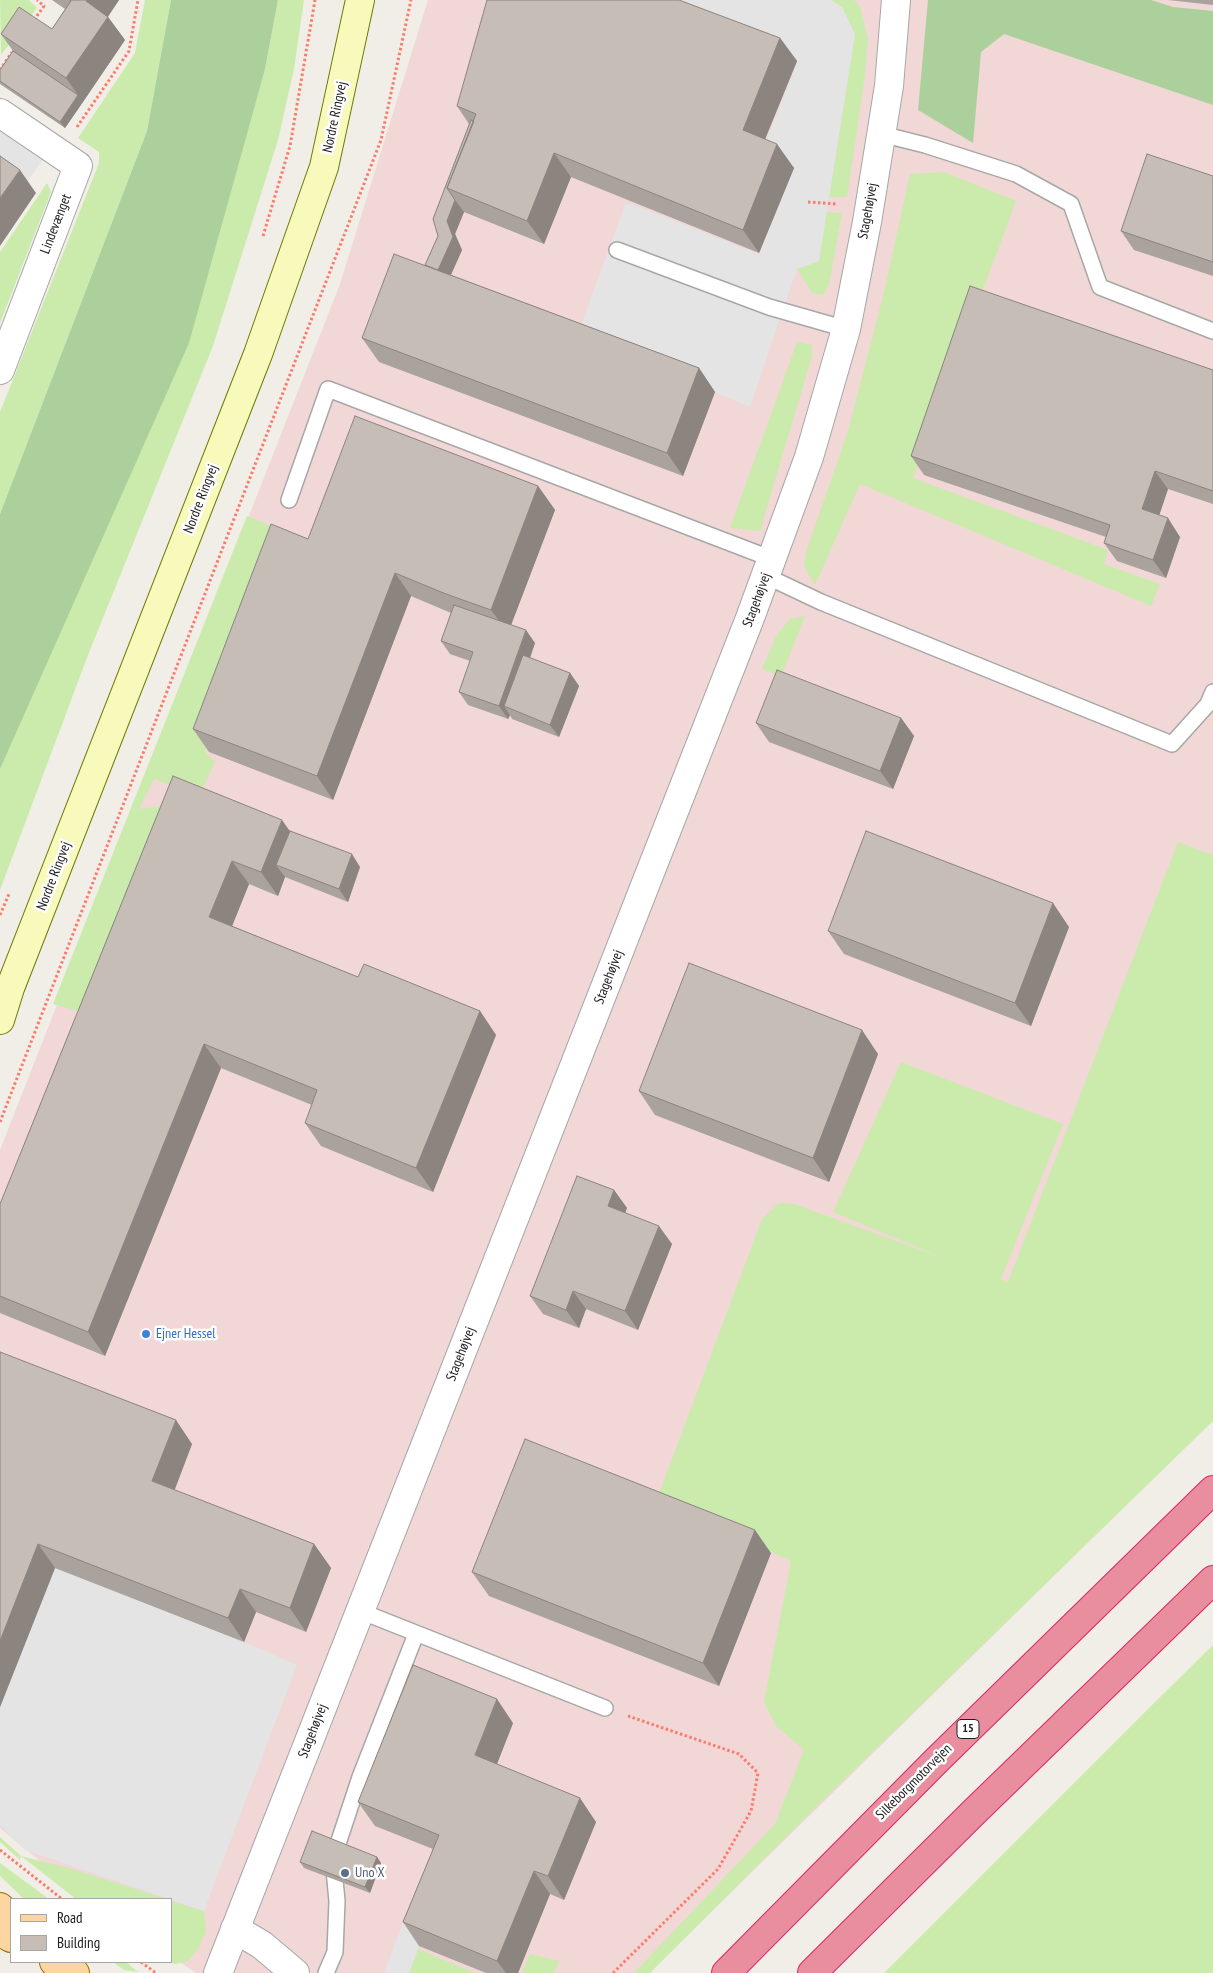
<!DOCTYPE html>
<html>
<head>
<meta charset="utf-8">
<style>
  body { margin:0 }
  #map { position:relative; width:1213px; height:1973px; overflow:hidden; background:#f1eee7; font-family:"PT Sans Narrow",sans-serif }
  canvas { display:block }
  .legend { position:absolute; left:10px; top:1898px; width:162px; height:65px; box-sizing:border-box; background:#fff; border:1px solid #a6a6a6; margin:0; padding:6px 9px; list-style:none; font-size:15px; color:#202020 }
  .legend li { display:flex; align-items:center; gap:10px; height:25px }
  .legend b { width:25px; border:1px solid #a6a6a6 }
</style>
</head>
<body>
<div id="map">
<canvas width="1213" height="1973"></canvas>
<ul class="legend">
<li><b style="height:6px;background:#fdd5a0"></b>Road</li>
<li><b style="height:14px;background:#c6bdb6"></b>Building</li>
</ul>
</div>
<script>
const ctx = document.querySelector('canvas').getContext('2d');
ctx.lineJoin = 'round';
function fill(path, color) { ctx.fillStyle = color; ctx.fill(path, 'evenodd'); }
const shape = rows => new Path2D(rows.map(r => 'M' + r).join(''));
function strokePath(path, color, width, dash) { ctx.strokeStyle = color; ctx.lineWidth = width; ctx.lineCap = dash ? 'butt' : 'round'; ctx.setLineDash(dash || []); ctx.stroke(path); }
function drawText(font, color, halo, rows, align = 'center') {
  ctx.font = font + ' "PT Sans Narrow",sans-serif'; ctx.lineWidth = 5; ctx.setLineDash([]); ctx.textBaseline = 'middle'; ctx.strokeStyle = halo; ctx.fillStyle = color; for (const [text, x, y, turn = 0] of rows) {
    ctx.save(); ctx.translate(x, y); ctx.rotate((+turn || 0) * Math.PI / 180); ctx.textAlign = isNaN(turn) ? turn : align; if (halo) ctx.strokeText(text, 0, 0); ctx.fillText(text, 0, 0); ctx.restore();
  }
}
fill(shape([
  [428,0,1213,0,1213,1420,649,1973,196,1973,171,1956,171,1899,92,1899,57,1875,0,1828,0,1150,340,284]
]), '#f1d7d6');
fill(shape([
  [0,0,29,0,37,8,1,55],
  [145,0,171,0,147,131,0,514,0,412,99,163,99,152,78,138,135,53],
  [278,0,304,0,294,69,278,140,213,346,88,655,0,890,0,769,265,69],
  [831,0,854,0,860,6,868,39,865,75,847,197,829,197,855,34,842,7],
  [944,172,1016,201,913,478,1108,550,1104,564,1160,584,1151,606,860,484,815,585,804,567,806,552,848,431,884,292,910,174],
  [47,183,51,192,0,323,0,252],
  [826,212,842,213,829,285,823,295,812,293,797,269,819,261],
  [797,342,812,345,812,356,760,531,730,528],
  [247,516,290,534,205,752,215,762,199,796,154,779,139,809,173,804,95,1016,53,1004],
  [805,616,781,677,762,669,777,634,790,619],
  [1178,842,1213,855,1213,1421,821,1802,650,1973,634,1973,775,1824,804,1750,776,1726,764,1702,791,1561,657,1499,762,1219,779,1203,794,1204,943,1258,833,1212,901,1062,1063,1124,1001,1279,1008,1282],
  [1213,1645,1213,1973,884,1973,1155,1702],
  [0,1837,21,1856,76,1870,167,1899,76,1899,21,1856,20,1860,0,1842],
  [0,1863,49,1899,24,1899,0,1876],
  [171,1901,204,1911,206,1931,198,1949,188,1961,175,1964,167,1962,171,1962],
  [418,1949,475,1973,409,1973],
  [530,1954,559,1961,554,1973,522,1973],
  [113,1962,126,1962,138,1972,124,1970]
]), '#cbebad');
fill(shape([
  [171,0,278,0,265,69,189,343,0,769,0,514,147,131],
  [928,0,1151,0,1173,7,1213,11,1213,105,1004,34,981,52,973,143,918,110]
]), '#abd09b');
fill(shape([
  [640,0,831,0,842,7,855,34,819,261,797,269,750,407,577,336,626,202,759,254,795,167,761,153,798,61],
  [0,113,51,148,27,182,0,164],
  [55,1568,244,1642,297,1665,204,1911,25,1850,0,1825,0,1707],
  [413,1896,435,1904,409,1973,384,1973]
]), '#e4e4e4');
const service = shape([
  [881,134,925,145,1016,174,1071,204,1100,287,1213,331],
  [617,250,769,307,846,329],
  [289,500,328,389,772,559],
  [766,576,821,602,1172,744,1208,704,1213,692],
  [360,1611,605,1708],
  [326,1973,335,1952,337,1901,333,1859,360,1777,416,1634]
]);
const minor = shape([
  [0,113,78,166,0,370],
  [235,1929,262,1945,295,1973]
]);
const tertiary = shape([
  [218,1973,750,618,809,457,846,329,867,222,889,86,896,0]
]);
const secondary = shape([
  [0,1020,10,988,258,354,324,167,360,0]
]);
const primary = shape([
  [0,1907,11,1917],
  [0,1932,11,1938],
  [54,1962,75,1973]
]);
const motorway = shape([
  [726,1973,937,1760,1213,1490],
  [812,1973,973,1813,1213,1580]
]);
strokePath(service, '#a7a7a7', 18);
strokePath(minor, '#a7a7a7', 30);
strokePath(tertiary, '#a7a7a7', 30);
strokePath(secondary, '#6e7b04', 30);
strokePath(primary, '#9d6900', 30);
strokePath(motorway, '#dd2664', 30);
strokePath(shape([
  [34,20,44,6,37,0],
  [0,70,12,52],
  [77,127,129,51,138,0],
  [808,202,837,204],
  [263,236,290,146,315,0],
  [0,915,9,894],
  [0,1122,381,140,411,0],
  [0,1850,62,1899],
  [141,1962,156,1973],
  [613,1973,718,1869,751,1811,758,1773,739,1754,628,1716]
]), '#fb7c6e', 3, [2.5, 2.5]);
strokePath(service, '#fff', 15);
strokePath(minor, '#fff', 28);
strokePath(tertiary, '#fff', 28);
strokePath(secondary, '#f7fabb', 28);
strokePath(primary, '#fdd5a0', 28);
strokePath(motorway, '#e88e9f', 28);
fill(shape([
  [52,0,119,0,108,17,125,40,65,128,0,84,0,70,13,51,1,34,52,29,65,9],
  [1168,0,1213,0,1213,5],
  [780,38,797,61,765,139,794,168,759,253,571,177,544,244,464,212,455,234,462,250,451,275,699,368,715,392,683,476,379,362,362,338,425,265,438,236,433,219,469,124,457,106],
  [1213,176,1213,276,1134,250,1121,231],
  [1213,370,1213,504,1168,489,1159,515,1180,537,1166,578,1117,561,1104,543,1106,537,924,475,911,456],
  [538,486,555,510,511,625,535,643,530,658,570,673,579,686,559,737,512,719,510,715,508,719,468,705,459,692,470,661,450,654,441,641,451,613,411,596,333,800,209,752,193,729,308,539],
  [901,718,914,736,893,789,769,742,756,723],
  [173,776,290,831,360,867,348,902,285,877,278,896,249,884,232,926,358,977,480,1011,496,1035,433,1192,321,1146,305,1123,312,1105,221,1068,105,1356,0,1313,0,1204],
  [1069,927,1031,1026,844,954,828,931],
  [878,1054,829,1182,655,1115,639,1091],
  [614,1190,627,1208,625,1213,672,1244,638,1330,586,1309,579,1328,543,1314,530,1296],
  [0,1352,192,1444,174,1490,314,1544,331,1568,306,1632,256,1612,244,1642,55,1568,0,1707],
  [771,1553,719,1686,489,1596,472,1572],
  [513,1723,497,1764,596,1822,564,1900,550,1894,518,1973,486,1973,419,1946,403,1922,433,1849,375,1826,358,1802],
  [377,1857,381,1863,370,1893,304,1868,300,1862]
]), '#aaa39d');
fill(shape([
  [87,0,119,0,102,25,86,1],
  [108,17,125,40,83,102,66,78],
  [780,38,797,61,759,154,743,130],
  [78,95,83,102,65,128,60,122],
  [777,144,794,168,759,253,743,230],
  [554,153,571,177,544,244,527,221],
  [20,170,36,193,0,246,0,198],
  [455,200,464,212,455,234,462,250,444,290,435,277,447,221],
  [699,368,715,392,683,476,667,453],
  [1155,471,1168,489,1155,528,1142,509],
  [538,486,555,510,508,633,491,610],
  [1168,518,1180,537,1166,578,1153,560],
  [395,573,411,596,333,800,317,776],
  [526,630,535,643,512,709,504,706,510,715,508,719,499,706],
  [570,673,579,686,559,737,550,725],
  [901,718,914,736,893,789,880,771],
  [282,820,299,844,276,865,285,877,278,896,261,872],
  [352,854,360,867,348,902,339,889],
  [232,861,249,884,226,941,209,917],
  [1053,903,1069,927,1031,1026,1015,1003],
  [480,1011,496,1035,433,1192,416,1168],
  [862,1030,878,1054,829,1182,813,1158],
  [204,1044,221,1068,105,1356,88,1332],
  [614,1190,627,1208,621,1224,608,1206],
  [659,1226,672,1244,638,1330,625,1311],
  [573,1291,586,1309,579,1328,566,1310],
  [176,1420,192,1444,169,1505,152,1481],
  [755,1530,771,1553,719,1686,703,1663],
  [38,1544,55,1568,0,1707,0,1641],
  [314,1544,331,1568,306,1632,290,1608],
  [240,1589,256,1612,244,1642,228,1618],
  [497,1699,513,1723,491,1779,475,1755],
  [580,1798,596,1822,564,1900,548,1876],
  [377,1857,381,1863,370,1893,365,1887],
  [534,1871,550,1894,518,1973,506,1973,497,1961]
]), '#8b847f');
const building = shape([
  [70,0,87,0,86,1,108,17,66,78,1,34,19,7,52,29,71,1,70,0],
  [487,0,679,0,780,38,743,130,777,144,743,230,554,153,527,221,447,188,476,114,457,106,487,0],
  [13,51,78,95,60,122,0,81,0,70,13,51],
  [471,120,474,121,447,188,455,200,447,221,453,237,438,270,425,265,438,236,433,219,471,120],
  [1147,154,1213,176,1213,262,1121,231,1147,154],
  [0,156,20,170,0,198,0,156],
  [394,254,699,368,667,453,362,338,394,254],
  [970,286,1213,370,1213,491,1155,471,1142,509,1168,518,1153,560,1104,543,1110,525,911,456,970,286],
  [355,416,538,486,491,610,446,594,395,573,317,776,193,729,271,524,308,539,355,416],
  [454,605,526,630,499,706,459,692,473,652,441,641,454,605],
  [523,655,570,673,550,725,504,706,523,655],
  [777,670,901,718,880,771,756,723,777,670],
  [173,776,282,820,261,872,232,861,209,917,358,977,364,964,480,1011,416,1168,305,1123,317,1090,204,1044,88,1332,0,1296,0,1204,173,776],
  [290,831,352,854,339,889,276,865,290,831],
  [866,831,1053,903,1015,1003,828,931,866,831],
  [689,963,862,1030,813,1158,639,1091,689,963],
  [577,1176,614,1190,608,1206,659,1226,625,1311,573,1291,566,1310,530,1296,577,1176],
  [0,1352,176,1420,152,1481,314,1544,290,1608,240,1589,228,1618,38,1544,0,1641,0,1352],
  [525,1439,755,1530,703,1663,472,1572,525,1439],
  [413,1665,497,1699,475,1755,580,1798,548,1876,534,1871,497,1961,403,1922,439,1835,358,1802,413,1665],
  [312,1831,377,1857,365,1887,300,1862,312,1831]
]);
fill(building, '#c6bdb6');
strokePath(building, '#8b847f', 1);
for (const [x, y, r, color] of [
  [146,1334,5,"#3f7fe0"],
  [345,1873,5,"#5c6f8a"]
]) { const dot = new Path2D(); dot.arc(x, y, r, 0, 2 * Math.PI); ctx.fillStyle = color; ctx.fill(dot); strokePath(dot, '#fff', 2); }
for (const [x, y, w] of [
  [968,1729,22]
]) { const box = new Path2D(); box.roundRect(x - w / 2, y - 9.5, w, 19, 4); ctx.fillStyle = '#fff'; ctx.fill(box); strokePath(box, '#202020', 1); }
drawText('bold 12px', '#202020', null, [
  ["15",968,1729]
]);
drawText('14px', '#202020', '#fff', [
  ["Nordre Ringvej",335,117,-78],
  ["Stagehøjvej",868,211,-80],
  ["Lindevænget",56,224,-69],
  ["Nordre Ringvej",201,499,-69],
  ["Stagehøjvej",757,600,-70],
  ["Nordre Ringvej",54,876,-69],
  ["Stagehøjvej",609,977,-69],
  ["Stagehøjvej",461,1354,-69],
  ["Stagehøjvej",313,1731,-69],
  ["Silkeborgmotorvejen",914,1782,-45]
]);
drawText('14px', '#366cbe', '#fff', [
  ["Ejner Hessel",156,1334]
], 'left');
drawText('14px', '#4e5e75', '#fff', [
  ["Uno X",355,1873]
], 'left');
</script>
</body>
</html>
